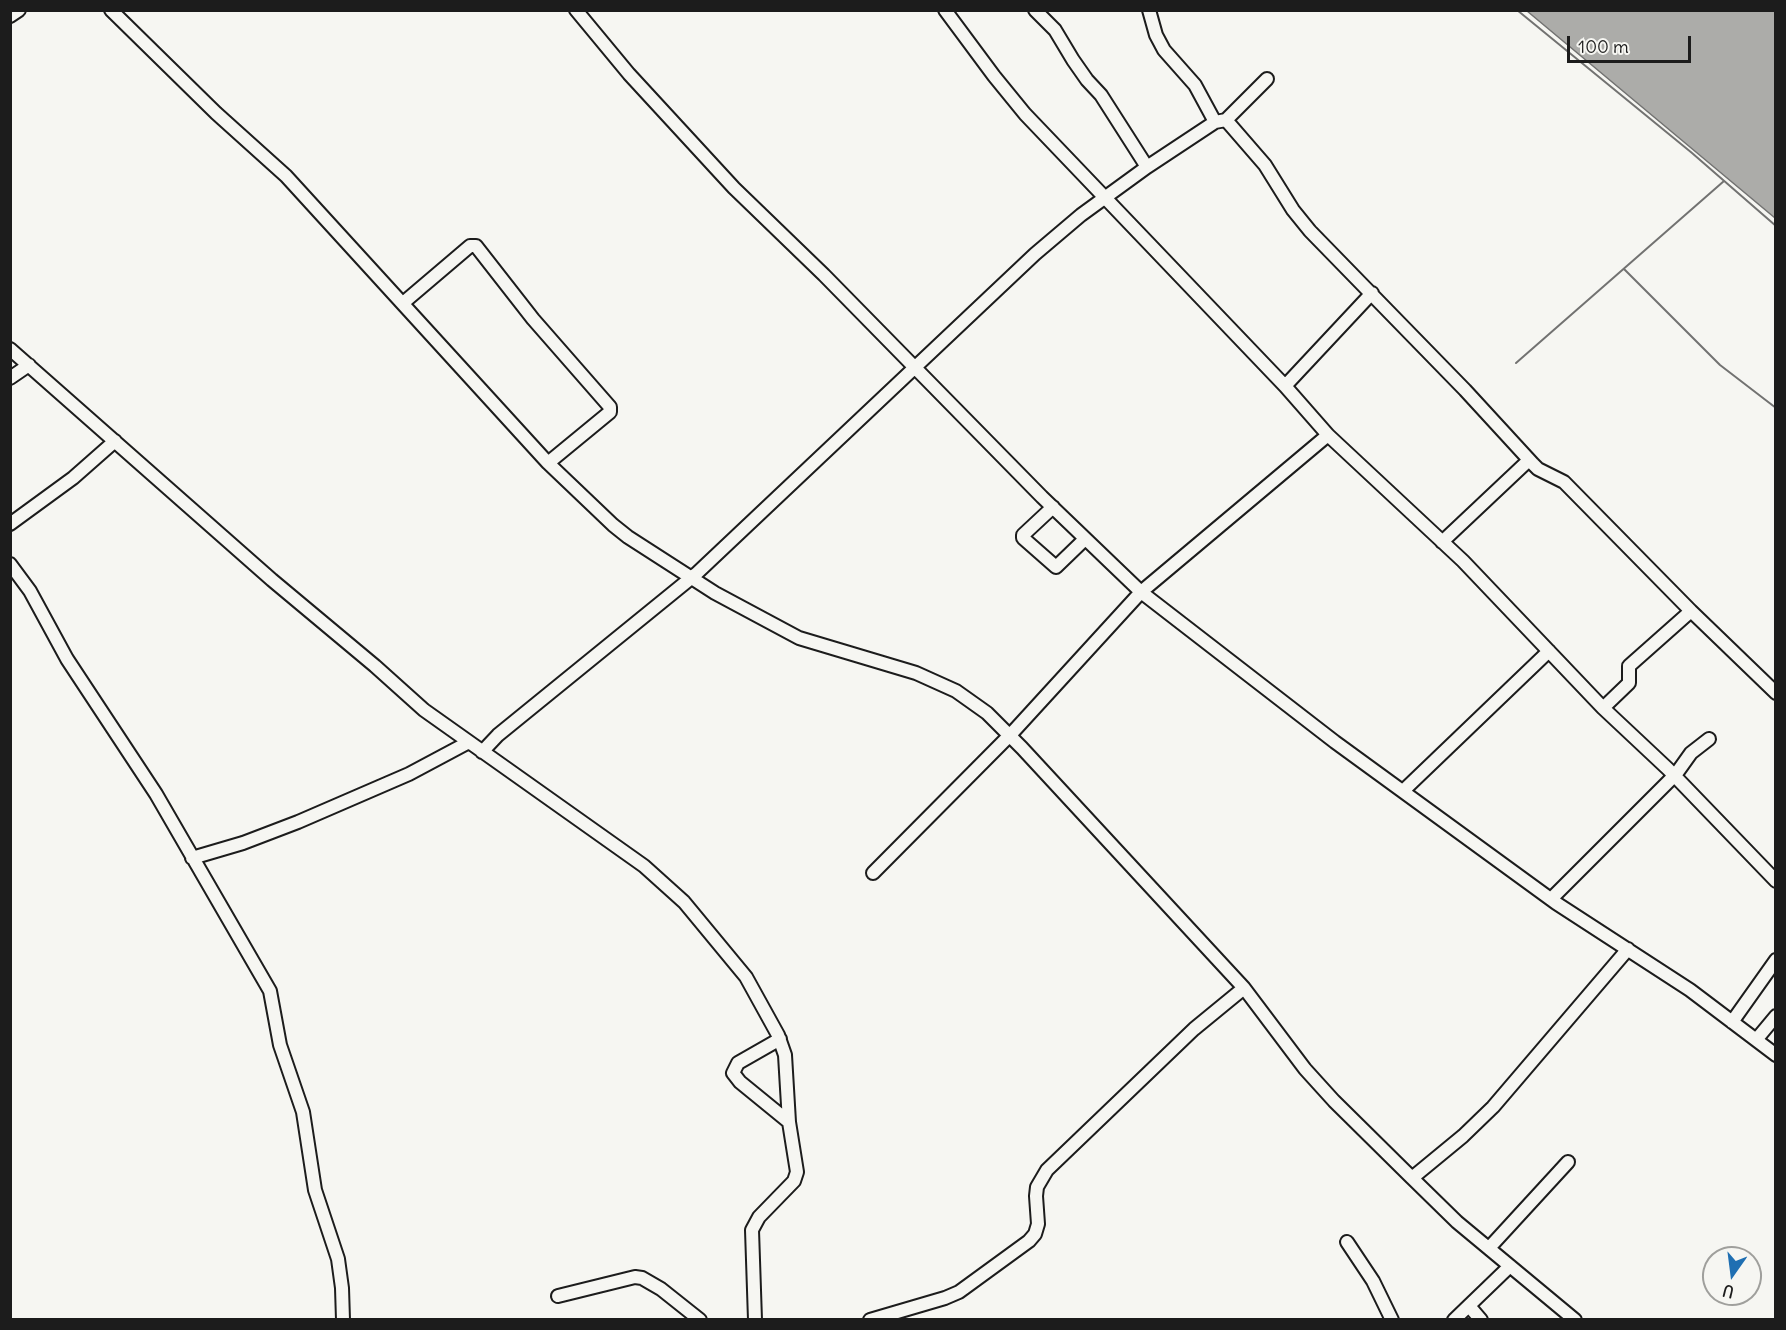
<!DOCTYPE html>
<html>
<head>
<meta charset="utf-8">
<style>
  body { margin:0 }
  #map { position:relative; width:1786px; height:1330px; overflow:hidden; background:#f6f6f2; font-family:Delius,sans-serif }
  canvas { display:block }
  .frame { position:absolute; inset:0; border:12px solid #1c1c1c; pointer-events:none }
  .north { position:absolute; left:1702px; top:1246px; width:60px; height:60px; box-sizing:border-box; background:#f6f6f2; border:2px solid #9f9f9c; border-radius:50%; rotate:194deg; font-size:16px; font-weight:700; line-height:24px; text-align:center; color:#1c1c1c }
  .north::after { content:''; display:block; margin:auto; width:21px; height:27px; background:#1f6fb2; clip-path:polygon(50% 0,100% 100%,50% 72%,0 100%) }
  .scale { position:absolute; left:1567px; top:36px; width:124px; height:27px; box-sizing:border-box; border:3px solid #1c1c1c; border-top:0; padding-left:8px; font-size:18px; line-height:21px; white-space:nowrap; color:#1c1c1c; -webkit-text-stroke:4px #f6f6f2; paint-order:stroke }
</style>
</head>
<body>
<div id="map">
<canvas width="1786" height="1330"></canvas>
<div class="frame"></div>
<div class="north">U</div>
<div class="scale">100 m</div>
</div>
<script>
const ctx = document.querySelector('canvas').getContext('2d');
ctx.lineJoin = 'round';
function fill(path, color) { ctx.fillStyle = color; ctx.fill(path, 'evenodd'); }
const shape = rows => new Path2D(rows.map(r => 'M' + r).join(''));
function strokePath(path, color, width, dash) { ctx.strokeStyle = color; ctx.lineWidth = width; ctx.lineCap = dash ? 'butt' : 'round'; ctx.setLineDash(dash || []); ctx.stroke(path); }
const water = shape([
  [1527,11,1775,11,1775,218,1527,11]
]);
fill(water, '#acaca9');
strokePath(water, '#727271', 1.5);
strokePath(shape([
  [1517,10,1692,153,1776,226],
  [1624,269,1720,365,1776,408],
  [1516,363,1724,181]
]), '#727271', 2);
const minor = shape([
  [111,10,216,113,286,176,548,463,613,525,628,537,715,593,799,638,916,673,956,691,987,713,1022,748,1244,988],
  [576,10,629,74,734,188,824,275,1042,497,1141,592,1335,742,1556,903,1690,990,1776,1055],
  [945,10,994,76,1025,114,1285,386,1328,435,1463,561,1603,708,1668,769,1776,881],
  [1035,10,1055,30,1073,60,1087,80,1101,95,1147,167],
  [1149,10,1156,35,1164,50,1195,85,1215,122],
  [10,16,19,10],
  [1226,120,1265,165,1293,210,1310,231,1465,390,1533,464,1538,469,1564,482,1691,611,1776,693],
  [403,303,470,246,476,246,533,319,610,407,610,412,548,463],
  [10,349,272,580,375,666,424,710,644,866,684,902,746,977,778,1035,785,1055,789,1122,797,1172,794,1181,759,1217,752,1230,755,1320],
  [10,378,29,365],
  [1285,386,1372,293],
  [1053,507,1023,535,1023,538,1056,567,1085,539],
  [10,524,73,478,115,441],
  [1442,542,1529,460],
  [10,564,30,591,67,659,156,794,270,991,280,1045,303,1112,315,1190,338,1259,342,1288,343,1320],
  [1603,708,1629,683,1629,666,1691,611],
  [482,752,498,735,696,574,1035,254,1081,215,1147,167,1215,122,1226,120,1267,79],
  [1403,791,1549,651],
  [192,858,243,843,298,822,409,774,469,742],
  [873,873,1012,733,1141,592,1328,435],
  [1551,899,1676,774,1691,753,1709,739],
  [1732,1022,1776,960],
  [780,1039,738,1063,733,1073,740,1082,789,1122],
  [1756,1040,1776,1016],
  [1412,1178,1457,1222,1575,1320],
  [1347,1242,1373,1281,1392,1320],
  [1489,1248,1568,1162],
  [558,1296,635,1277,642,1278,661,1289,700,1320],
  [1469,1306,1481,1320],
  [870,1320,945,1298,959,1292,1029,1241,1035,1234,1038,1224,1036,1196,1037,1187,1047,1170,1194,1029,1244,988,1305,1069,1334,1101,1412,1178,1463,1136,1493,1107,1628,949],
  [1454,1320,1510,1266]
]);
strokePath(minor, '#1c1c1c', 16);
strokePath(minor, '#f6f6f2', 12);
</script>
</body>
</html>
